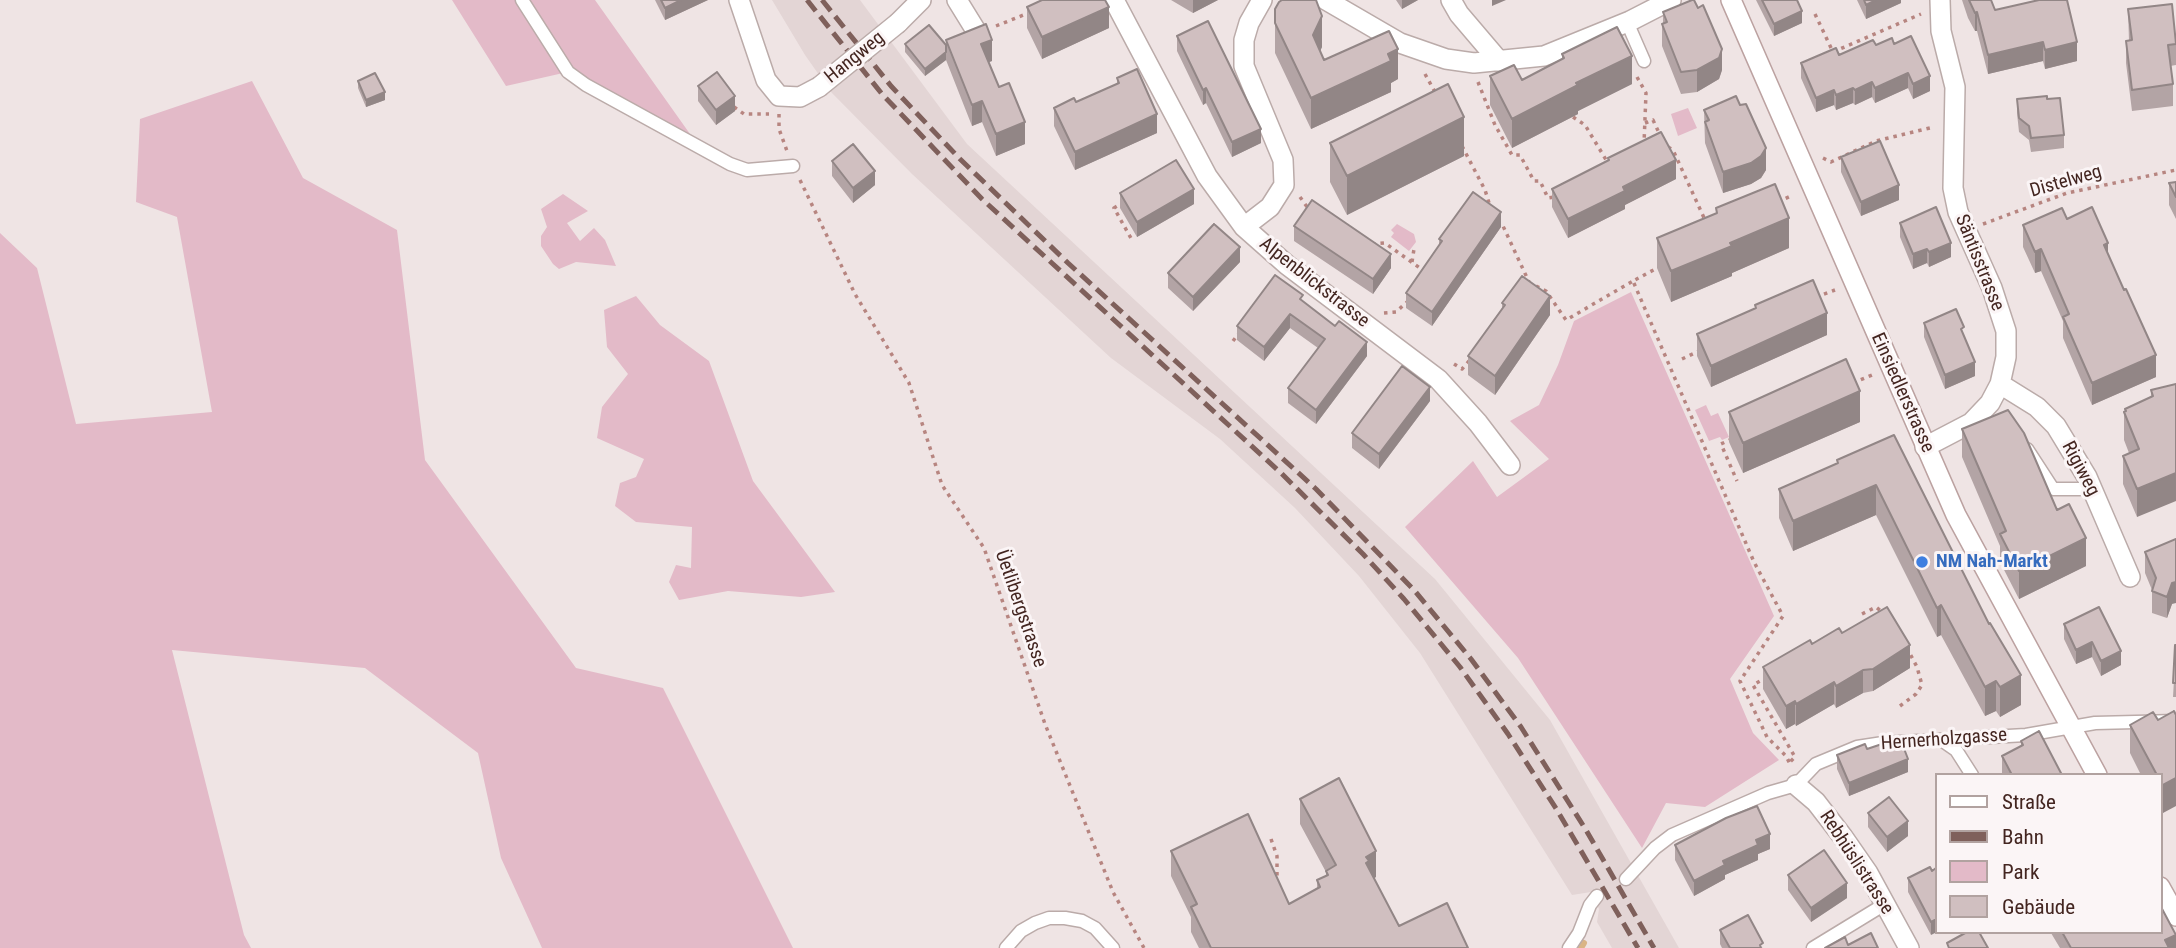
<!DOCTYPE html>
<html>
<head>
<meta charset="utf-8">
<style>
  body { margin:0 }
  #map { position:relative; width:2176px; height:948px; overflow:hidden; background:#efe4e4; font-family:"Roboto Condensed",sans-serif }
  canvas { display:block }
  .legend { position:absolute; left:1935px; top:773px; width:228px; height:161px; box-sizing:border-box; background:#fbf5f6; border:2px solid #b1a2a0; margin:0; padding:9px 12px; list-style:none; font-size:21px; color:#432520 }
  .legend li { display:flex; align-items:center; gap:14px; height:35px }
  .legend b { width:35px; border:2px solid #b1a2a0 }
</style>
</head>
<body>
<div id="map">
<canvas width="2176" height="948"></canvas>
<ul class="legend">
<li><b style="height:9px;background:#fff"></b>Straße</li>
<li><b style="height:9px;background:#7f605b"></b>Bahn</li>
<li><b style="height:19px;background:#e3bac8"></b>Park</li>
<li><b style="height:19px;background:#d0bfc0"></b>Gebäude</li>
</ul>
</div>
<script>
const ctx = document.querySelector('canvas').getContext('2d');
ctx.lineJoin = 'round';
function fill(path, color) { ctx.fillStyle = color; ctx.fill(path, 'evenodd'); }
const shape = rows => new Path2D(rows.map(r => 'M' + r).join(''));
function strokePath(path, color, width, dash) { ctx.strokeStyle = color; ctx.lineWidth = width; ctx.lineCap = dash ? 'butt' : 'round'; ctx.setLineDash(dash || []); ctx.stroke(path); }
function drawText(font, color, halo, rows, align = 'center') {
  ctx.font = font + ' "Roboto Condensed",sans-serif'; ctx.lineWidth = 6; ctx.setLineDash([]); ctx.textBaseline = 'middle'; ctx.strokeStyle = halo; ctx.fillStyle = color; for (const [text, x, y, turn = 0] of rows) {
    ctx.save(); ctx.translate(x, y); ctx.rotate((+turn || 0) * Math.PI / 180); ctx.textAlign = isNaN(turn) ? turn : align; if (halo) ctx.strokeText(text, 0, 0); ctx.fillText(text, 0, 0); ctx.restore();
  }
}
fill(shape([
  [772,0,860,0,967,144,1435,579,1550,720,1679,948,1612,948,1597,922,1599,909,1591,892,1572,895,1420,653,1359,576,1295,508,1220,439,1111,358,912,174,831,92,805,55]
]), '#e3d5d5');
fill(shape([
  [452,0,595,0,690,134,572,71,506,86],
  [252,81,303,178,397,230,425,460,576,668,663,688,793,948,542,948,501,858,478,753,365,668,172,650,244,935,251,948,0,948,0,233,37,268,76,424,212,412,177,217,136,202,140,119],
  [1688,108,1697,128,1678,136,1671,114],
  [563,194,588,211,567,223,580,241,594,228,605,240,616,266,576,262,559,269,553,264,541,246,541,236,547,227,541,209],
  [1397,224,1414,234,1416,242,1409,251,1391,237,1394,233,1391,230],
  [1631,292,1774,616,1730,679,1753,733,1779,760,1705,807,1666,803,1642,848,1518,658,1405,527,1473,461,1497,497,1549,459,1510,421,1539,405,1558,365,1574,321],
  [636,296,660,325,709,361,753,481,835,592,801,597,728,591,679,600,669,582,676,565,691,568,692,527,636,522,615,506,620,483,636,477,644,459,597,438,602,407,628,374,607,347,604,310],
  [1706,405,1711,416,1718,413,1729,437,1722,440,1720,437,1709,441,1695,410]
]), '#e3bac8');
strokePath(shape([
  [1581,948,1584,943]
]), '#dab485', 6);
const service = shape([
  [522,0,568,72,586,85,730,164,747,170,793,166],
  [1627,22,1644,61],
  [2027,449,2053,489,2080,489,2091,485],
  [1943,741,1956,750,1972,775],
  [1626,879,1655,848,1672,835,1768,793,1796,785,1816,764,1857,747,1883,743,2026,735,2095,723,2176,721],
  [1006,948,1021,931,1035,923,1049,918,1065,918,1082,921,1095,928,1113,948],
  [1569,948,1579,933,1590,905,1597,896],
  [1813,948,1885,904]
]);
const minor = shape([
  [739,0,766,80,779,96,800,97,819,87],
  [957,0,978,34],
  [1114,0,1207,176,1244,227,1287,265,1438,379,1478,423,1510,465],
  [1326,0,1400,43,1446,59,1474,63,1544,56,1630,21,1671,0],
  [1451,0,1459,14,1499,61],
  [898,23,921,0],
  [1244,227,1270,207,1284,185,1283,160,1244,66,1244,40,1249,23,1262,0],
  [2000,384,2037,407,2056,426,2087,477,2130,577],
  [1925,447,1971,423,1990,403,2000,384,2006,357,2006,331,1992,288,1958,212,1953,188,1955,87,1941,31,1940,0],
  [1796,785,1816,802,1843,837,1868,873,1909,948]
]);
const secondary = shape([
  [1731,0,1956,515,2097,775],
  [2160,887,2176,916]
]);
strokePath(service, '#bbaba9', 15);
strokePath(minor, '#bbaba9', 22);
strokePath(secondary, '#bca2a1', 22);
strokePath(shape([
  [1815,14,1833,52,1921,14],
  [996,26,1031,12],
  [1425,74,1435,92],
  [1637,77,1646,93,1644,144],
  [1478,82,1495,125,1512,155,1520,155,1534,181,1540,181,1548,198,1555,197],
  [734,107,744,114,769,114],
  [779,114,779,129,787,151],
  [1573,117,1585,125,1608,163],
  [1645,123,1653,120,1660,135],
  [1462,146,1485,190,1490,206],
  [1668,147,1673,150,1705,220],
  [1823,158,1831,162,1876,141,1934,127],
  [800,180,855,294,909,383,942,485,984,548,1045,724,1113,892,1144,948],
  [1300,197,1310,211],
  [1124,202,1114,208,1132,240],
  [1778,202,1793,195],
  [1497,221,1503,226,1529,282],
  [1983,224,2067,193,2176,170],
  [1372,244,1385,243,1424,271],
  [1412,262,1414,249,1412,247],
  [1661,266,1633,281,1754,562,1783,616,1740,681,1767,737,1786,756,1791,766],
  [1536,286,1546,291,1566,320,1633,281],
  [1816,297,1835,290],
  [1384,313,1396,312,1407,302],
  [1233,341,1239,333],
  [1682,359,1701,350],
  [1454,364,1462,369,1469,361],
  [1853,383,1872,375],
  [1732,439,1721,444,1737,481],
  [1862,614,1876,607,1882,612],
  [1767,677,1753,685,1795,757,1790,762],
  [1900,706,1916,694,1922,685,1917,667,1908,650],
  [1271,839,1277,856,1277,883]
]), '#b78580', 3.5, [3.5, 5]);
strokePath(service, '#fff', 12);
strokePath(minor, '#fff', 19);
strokePath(secondary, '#fff', 19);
strokePath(shape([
  [807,0,882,94,982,199,1281,473,1363,554,1404,599,1460,667,1508,734,1557,810,1638,948],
  [822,0,891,86,960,159,1068,263,1316,489,1414,590,1471,659,1521,727,1586,830,1654,948]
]), '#7f605b', 5, [14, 7]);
const minorBridge = shape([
  [819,87,898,23]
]);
strokePath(minorBridge, '#bbaba9', 22, []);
strokePath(minorBridge, '#fff', 19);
fill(shape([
  [655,0,708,0,665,20],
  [1171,0,1218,0,1193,13],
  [1396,0,1418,0,1402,9],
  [1756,0,1797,0,1802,23,1774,36],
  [1857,0,1901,0,1901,3,1866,19],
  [1962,0,1991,0,1995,10,2077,61,2045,69,2043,61,1988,74,1977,31,1975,31,1968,18],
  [1027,7,1109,28,1042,59,1027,28],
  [1275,9,1322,47,1320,51,1324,60,1398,79,1391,83,1391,92,1311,129,1275,53],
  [2128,9,2176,35,2176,65,2170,66,2173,84,2173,106,2132,111,2126,63,2126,41,2129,41],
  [1663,12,1722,70,1719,79,1697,92,1681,94,1662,46,1662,24,1663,24],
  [1177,36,1261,143,1232,157,1206,103,1203,105,1177,51],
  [946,40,992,61,989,62,999,87,1025,144,996,156,982,122,972,126,946,60,925,76,905,52,905,44,946,45],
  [1894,44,1930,91,1913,99,1908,88,1875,103,1872,97,1855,105,1853,103,1836,110,1834,105,1816,112,1801,78,1801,63,1876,45],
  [1562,54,1632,84,1578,111,1578,114,1512,148,1490,105,1490,76,1522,80,1562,60],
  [1117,78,1157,133,1075,170,1054,126,1054,108,1076,102,1117,84],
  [358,81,385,100,366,107,358,88],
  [698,86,735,111,716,125,698,101],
  [2017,99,2047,99,2064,135,2064,148,2031,152,2029,140,2019,132,2017,113],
  [1704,110,1766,170,1761,178,1751,184,1723,193,1705,143],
  [1330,143,1464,156,1347,215,1330,182],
  [1841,157,1899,200,1861,216,1841,172],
  [1608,158,1676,179,1625,205,1625,209,1568,238,1552,207,1552,189,1608,161],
  [832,161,875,185,853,203,832,176],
  [2176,182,2176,219,2169,205,2169,183],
  [1120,193,1194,204,1137,237,1120,208],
  [1716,208,1789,248,1732,273,1732,276,1671,302,1657,268,1657,238,1716,214],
  [2067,219,2108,255,2156,377,2092,405,2063,338,2063,321,2041,271,2035,273,2023,247,2023,225],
  [1900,223,1951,257,1929,267,1927,263,1913,269,1900,237],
  [1294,226,1391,268,1373,294,1294,241],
  [1501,227,1432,326,1406,308,1406,293,1439,246,1439,239],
  [1240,262,1193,311,1168,288,1168,273],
  [1303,301,1367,356,1316,424,1288,403,1288,388,1318,348,1290,328,1264,361,1237,340,1237,326],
  [1502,303,1550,315,1495,395,1468,375,1468,356,1502,308],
  [1755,305,1827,335,1711,387,1697,356,1697,334,1755,309],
  [1924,323,1964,336,1975,376,1945,389,1924,337],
  [2176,384,2137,517,2123,484,2123,456,2129,453,2124,440,2124,412,2125,411,2125,409,2151,397,2151,390],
  [1430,401,1379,469,1352,448,1352,433],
  [1729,412,1860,422,1743,473,1729,442],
  [1962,429,2057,510,2086,566,2019,599,2000,562,2000,546,1962,457],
  [1894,435,2021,705,2000,717,1996,711,1985,716,1941,635,1937,637,1876,515,1793,551,1779,518,1779,489,1837,464,1837,460],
  [2145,552,2172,604,2167,618,2152,613,2152,590,2145,573],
  [2099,607,2121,665,2101,676,2092,657,2076,664,2064,639,2064,624],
  [1842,633,1910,668,1873,691,1863,693,1836,708,1834,704,1796,726,1795,724,1786,729,1763,689,1763,667,1812,644],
  [2176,645,2176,697,2173,697],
  [2176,715,2163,813,2160,809,2160,775,2141,775,2130,753,2130,725,2158,720],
  [2021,741,2062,775,2002,775,2002,756,2021,746],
  [1867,749,1908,772,1849,796,1837,769,1837,755],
  [1300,799,1376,877,1374,878,1399,926,1468,948,1199,948,1191,932,1191,917,1171,876,1171,851,1289,904,1317,888,1317,880,1326,876,1326,872,1300,824],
  [1868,813,1908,836,1887,852,1868,827],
  [1675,845,1770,849,1758,854,1758,860,1725,875,1725,879,1694,896,1675,860],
  [1932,871,1931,935,1908,892,1908,878],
  [1788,875,1847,898,1811,922,1788,890],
  [1720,930,1763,948,1722,948,1720,944],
  [2160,932,2176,948,2060,948,2051,933]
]), '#b3a4a5');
fill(shape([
  [681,0,708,0,665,20,665,8],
  [1193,0,1218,0,1193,13],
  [1402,0,1418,0,1402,9],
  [1492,0,1506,0,1492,6],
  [1876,0,1901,0,1901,3,1866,19,1866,5],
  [1109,7,1109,28,1042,59,1042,37],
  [1802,11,1802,23,1774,36,1774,24],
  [1977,12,1977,31,1975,31,1975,13],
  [1322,16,1322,47,1313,66,1313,35],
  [992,40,992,61,981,65,981,44],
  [2043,42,2043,61,1988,74,1988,55],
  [2077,42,2077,61,2045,69,2045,50],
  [1398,49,1398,79,1391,83,1391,92,1311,129,1311,98],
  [1722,49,1722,70,1719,79,1697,92,1697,70],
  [946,52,946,60,925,76,925,69],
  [1632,56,1632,84,1578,111,1578,114,1512,148,1512,119,1576,83],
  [1908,73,1908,88,1875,103,1875,88],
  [1930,76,1930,91,1913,99,1913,84],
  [1872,82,1872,97,1855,105,1855,90],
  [1206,88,1206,103,1203,105,1203,90],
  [1853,88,1853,103,1836,110,1836,95],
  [1834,90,1834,105,1816,112,1816,98],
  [385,92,385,100,366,107,366,100],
  [735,96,735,111,716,125,716,110],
  [982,101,982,122,972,126,972,105],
  [1157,114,1157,133,1075,170,1075,152],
  [1464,117,1464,156,1347,215,1347,176],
  [1025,122,1025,144,996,156,996,134],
  [1261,129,1261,143,1232,157,1232,142],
  [1766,148,1766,170,1761,178,1751,184,1723,193,1723,172],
  [1676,160,1676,179,1625,205,1625,209,1568,238,1568,219,1623,187],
  [875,171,875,185,853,203,853,188],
  [1899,185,1899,200,1861,216,1861,202],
  [1194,189,1194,204,1137,237,1137,222],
  [1501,212,1501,227,1432,326,1432,312],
  [1789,218,1789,248,1732,273,1732,276,1671,302,1671,271,1730,243],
  [1951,243,1951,257,1929,267,1929,252],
  [2108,243,2108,265,2104,245],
  [1240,247,1240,262,1193,311,1193,297],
  [1927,249,1927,263,1913,269,1913,254],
  [2041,249,2041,271,2035,273,2035,252],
  [1391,254,1391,268,1373,294,1373,279],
  [1550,296,1550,315,1495,395,1495,376],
  [1827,313,1827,335,1711,387,1711,366],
  [1290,314,1290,328,1264,361,1264,347],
  [1367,342,1367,356,1316,424,1316,410],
  [2156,355,2156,377,2092,405,2092,383],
  [1975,362,1975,376,1945,389,1945,375],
  [1430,387,1430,401,1379,469,1379,454],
  [1860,391,1860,422,1743,473,1743,443],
  [2176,473,2176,501,2137,517,2137,489],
  [1876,485,1876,515,1793,551,1793,521],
  [2086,538,2086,566,2019,599,2019,571],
  [2176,582,2176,603,2172,604,2167,618,2167,597,2172,583],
  [1941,605,1941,635,1937,637,1937,608],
  [2092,642,2092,657,2076,664,2076,650],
  [1910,645,1910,668,1873,691,1873,669],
  [2121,651,2121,665,2101,676,2101,661],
  [1863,670,1863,693,1836,708,1836,686],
  [2021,675,2021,705,2000,717,2000,687],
  [1996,681,1996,711,1985,716,1985,687],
  [1834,682,1834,704,1796,726,1796,704],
  [1795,701,1795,724,1786,729,1786,706],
  [1908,759,1908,772,1849,796,1849,783],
  [2176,778,2176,806,2163,813,2163,785],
  [1908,821,1908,836,1887,852,1887,837],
  [1770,834,1770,849,1758,854,1758,860,1725,875,1725,879,1694,896,1694,881,1756,840],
  [1376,851,1376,877,1369,881,1366,889,1366,857],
  [1847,883,1847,898,1811,922,1811,908],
  [1936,919,1937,932,1931,935,1931,922],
  [2176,935,2176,948,2165,948,2165,940]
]), '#928686');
const building = shape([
  [661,0,681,0,665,8,661,0],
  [1042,0,1105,0,1109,7,1042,37,1027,7,1042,0],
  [1282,0,1316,0,1322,16,1313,35,1324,60,1389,31,1398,49,1388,54,1391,61,1311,98,1275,23,1275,9,1279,2,1282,0],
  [1692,0,1694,0,1698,8,1703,5,1722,49,1719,58,1697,70,1681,72,1662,24,1667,22,1663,12,1692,0],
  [1762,0,1797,0,1802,11,1774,24,1762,0],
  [1864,0,1876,0,1866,5,1864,0],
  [1969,0,1991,0,1995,10,2039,0,2067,0,2077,42,2045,50,2043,42,1988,55,1977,12,1975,13,1969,0],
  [2172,4,2176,44,2168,45,2173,84,2132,90,2126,41,2132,40,2128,9,2172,4],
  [1208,21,1261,129,1232,142,1206,88,1203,90,1177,36,1208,21],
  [986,24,992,40,981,44,999,87,1009,83,1025,122,996,134,982,101,972,105,946,40,986,24],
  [929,25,946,45,946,52,925,69,905,44,929,25],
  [1617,27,1632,56,1576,83,1578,85,1512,119,1490,76,1514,65,1522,80,1564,58,1562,54,1617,27],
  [1911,36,1930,76,1913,84,1908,73,1875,88,1872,82,1855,90,1853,88,1836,95,1834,90,1816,98,1801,63,1836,48,1839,55,1873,40,1876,45,1892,38,1894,44,1911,36],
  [1137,69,1157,114,1075,152,1054,108,1074,98,1076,102,1119,83,1117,78,1137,69],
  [717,72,735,96,716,110,698,86,717,72],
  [375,73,385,92,366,100,358,81,375,73],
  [1448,84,1464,117,1347,176,1330,143,1448,84],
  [1736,96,1740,105,1746,104,1766,148,1761,156,1751,163,1723,172,1705,122,1709,120,1704,110,1736,96],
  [2047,96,2047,99,2060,98,2064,135,2031,138,2029,126,2019,118,2017,99,2047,96],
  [1661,132,1676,160,1623,187,1625,191,1568,219,1552,189,1609,160,1608,158,1661,132],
  [1880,141,1899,185,1861,202,1841,157,1880,141],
  [853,144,875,171,853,188,832,161,853,144],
  [1176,160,1194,189,1137,222,1120,193,1176,160],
  [2176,182,2176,197,2169,183,2176,182],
  [1775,184,1789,218,1730,243,1732,246,1671,271,1657,238,1717,213,1716,208,1775,184],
  [1473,192,1501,212,1432,312,1406,293,1442,241,1439,239,1473,192],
  [1312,200,1391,254,1373,279,1294,226,1312,200],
  [1936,207,1951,243,1929,252,1927,249,1913,254,1900,223,1936,207],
  [2092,207,2108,243,2104,245,2124,290,2126,289,2156,355,2092,383,2063,317,2069,314,2041,249,2035,252,2023,225,2062,208,2067,219,2092,207],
  [1214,224,1240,247,1193,297,1168,273,1214,224],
  [1275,275,1303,295,1300,299,1335,326,1339,321,1367,342,1316,410,1288,388,1325,339,1290,314,1264,347,1237,326,1275,275],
  [1522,276,1550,296,1495,376,1468,356,1505,305,1502,303,1522,276],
  [1813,280,1827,313,1711,366,1697,334,1756,308,1755,305,1813,280],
  [1956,309,1964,327,1961,329,1975,362,1945,375,1924,323,1956,309],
  [1846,359,1860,391,1743,443,1729,412,1846,359],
  [1402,366,1430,387,1379,454,1352,433,1402,366],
  [2176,384,2176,473,2137,489,2123,456,2139,449,2124,412,2126,411,2125,409,2153,396,2151,390,2176,384],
  [2008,410,2024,433,2057,510,2069,504,2086,538,2019,571,2000,534,2006,531,1962,429,2008,410],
  [1894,435,1989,624,1990,623,2021,675,2000,687,1996,681,1985,687,1941,605,1937,608,1876,485,1793,521,1779,489,1838,463,1837,460,1894,435],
  [2176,539,2176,582,2172,583,2167,597,2152,591,2156,578,2145,552,2176,539],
  [1887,607,1910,645,1873,669,1863,670,1836,686,1834,682,1796,704,1795,701,1786,706,1763,667,1810,640,1812,644,1839,628,1842,633,1887,607],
  [2099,607,2121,651,2101,661,2092,642,2076,650,2064,624,2099,607],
  [2175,645,2176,645,2176,683,2173,683,2175,645],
  [2174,711,2176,715,2176,778,2163,785,2160,781,2160,775,2157,775,2130,725,2153,712,2158,720,2174,711],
  [2039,731,2062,775,2012,775,2002,756,2023,745,2021,741,2039,731],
  [1900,738,1908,759,1849,783,1837,755,1865,744,1867,749,1900,738],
  [1339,778,1376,851,1366,857,1369,861,1366,863,1399,926,1447,903,1468,948,1211,948,1191,907,1197,904,1171,851,1248,814,1289,904,1320,887,1317,880,1328,875,1326,871,1336,865,1300,799,1339,778],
  [1889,797,1908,821,1887,837,1868,813,1889,797],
  [1757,806,1770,834,1756,840,1758,845,1723,861,1725,865,1694,881,1675,845,1726,818,1757,806],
  [1824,850,1847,883,1811,908,1788,875,1824,850],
  [1930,867,1932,871,1936,868,1936,919,1931,922,1908,878,1930,867],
  [2160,905,2176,935,2165,940,2169,948,2071,948,2062,932,2160,932,2160,905],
  [1748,915,1763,943,1760,945,1761,948,1730,948,1720,930,1748,915],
  [1967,932,1979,932,1988,948,1949,948,1947,943,1967,932],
  [1871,933,1878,948,1825,948,1845,937,1848,945,1871,933]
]);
fill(building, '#d0bfc0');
strokePath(building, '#928686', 2);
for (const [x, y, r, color] of [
  [1922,562,7,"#3f7fe0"]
]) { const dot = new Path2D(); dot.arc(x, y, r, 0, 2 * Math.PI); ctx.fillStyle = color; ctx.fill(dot); strokePath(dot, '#fbf5f6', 2.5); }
drawText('19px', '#432520', '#fbf5f6', [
  ["Hangweg",855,58,-39],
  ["Distelweg",2066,182,-16],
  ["Säntisstrasse",1979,263,68],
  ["Alpenblickstrasse",1314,283,38],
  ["Einsiedlerstrasse",1902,393,66],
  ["Rigiweg",2080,469,62],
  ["Üetlibergstrasse",1020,609,71],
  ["Hernerholzgasse",1944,740,-4],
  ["Rebhüslistrasse",1856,863,57]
]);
drawText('bold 19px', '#366cbe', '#fbf5f6', [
  ["NM Nah-Markt",1936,562]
], 'left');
</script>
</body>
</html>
